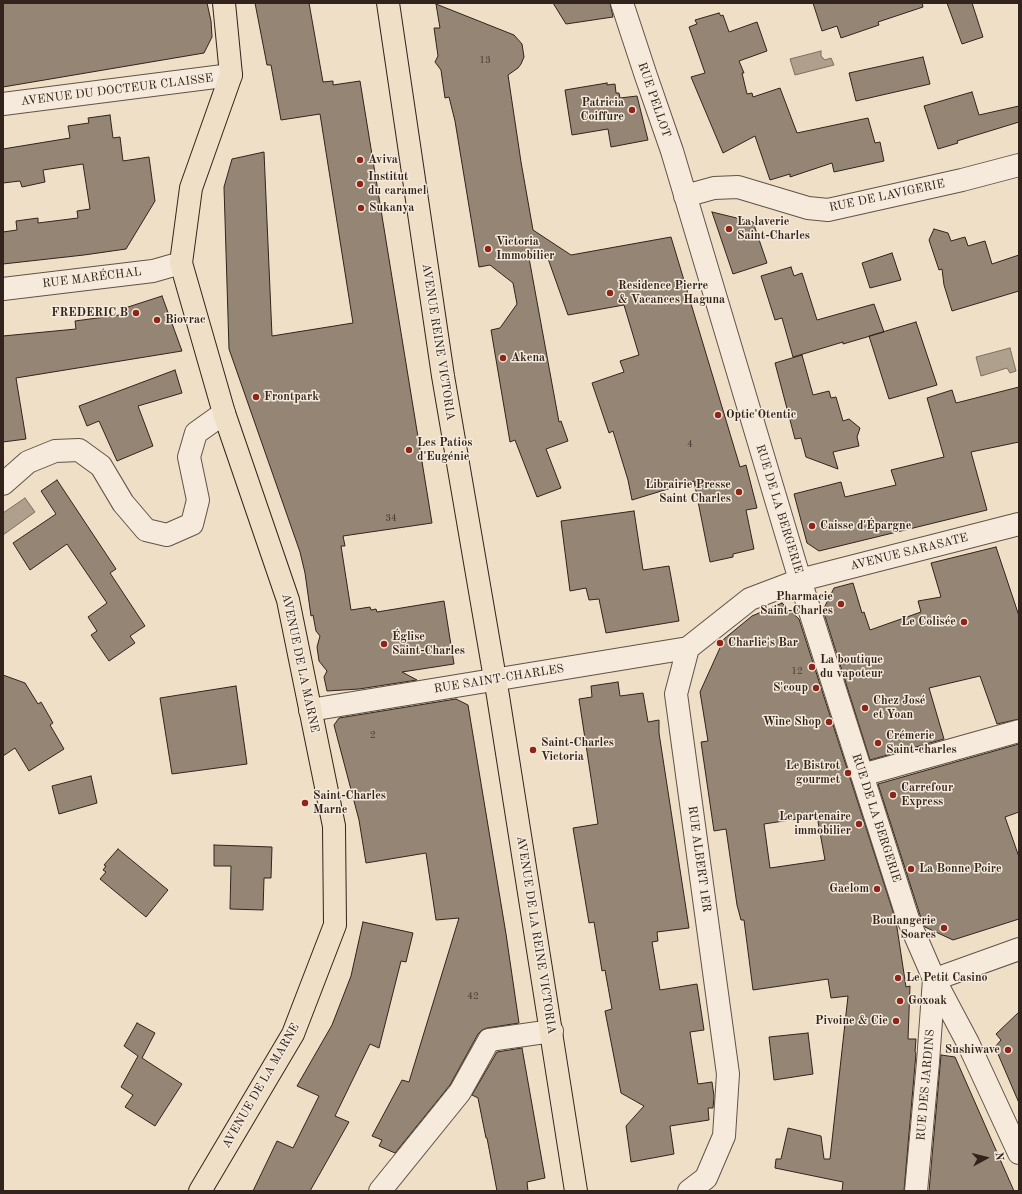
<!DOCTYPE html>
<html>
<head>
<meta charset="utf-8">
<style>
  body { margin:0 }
  #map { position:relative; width:1022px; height:1194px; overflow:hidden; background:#efdfc7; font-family:"Old Standard TT",serif }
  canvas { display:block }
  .frame { position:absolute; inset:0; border:4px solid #32241c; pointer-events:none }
  .north { position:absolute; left:966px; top:1138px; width:40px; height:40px; -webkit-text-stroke:3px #f5eadb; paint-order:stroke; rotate:83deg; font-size:11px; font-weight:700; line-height:16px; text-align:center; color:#32241c }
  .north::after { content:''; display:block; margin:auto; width:14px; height:18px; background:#32241c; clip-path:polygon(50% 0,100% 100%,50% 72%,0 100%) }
</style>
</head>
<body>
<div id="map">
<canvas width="1022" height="1194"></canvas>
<div class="frame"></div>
<div class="north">N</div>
</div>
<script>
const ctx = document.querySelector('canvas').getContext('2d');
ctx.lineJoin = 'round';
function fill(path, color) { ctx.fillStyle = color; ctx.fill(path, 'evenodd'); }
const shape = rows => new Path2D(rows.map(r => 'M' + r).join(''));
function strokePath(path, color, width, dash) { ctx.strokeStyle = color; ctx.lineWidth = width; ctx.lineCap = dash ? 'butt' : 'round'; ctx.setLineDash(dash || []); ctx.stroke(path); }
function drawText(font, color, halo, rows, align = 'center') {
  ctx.font = font + ' "Old Standard TT",serif'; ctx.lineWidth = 3; ctx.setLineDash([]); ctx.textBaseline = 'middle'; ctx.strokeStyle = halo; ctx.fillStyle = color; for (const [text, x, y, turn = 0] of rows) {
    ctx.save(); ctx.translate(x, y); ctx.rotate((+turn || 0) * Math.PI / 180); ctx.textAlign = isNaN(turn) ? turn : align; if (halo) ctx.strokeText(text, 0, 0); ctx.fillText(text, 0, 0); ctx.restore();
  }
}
const water = shape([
  [821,51,821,56,825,60,831,58,834,65,795,75,790,59,821,51],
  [1010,348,1016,371,1010,373,1007,368,981,376,976,357,1010,348],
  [25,498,35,512,3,535,3,513,25,498]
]);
fill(water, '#af9f8d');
strokePath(water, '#7d6e60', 1);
const building = shape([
  [3,3,207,3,211,21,212,37,204,53,3,87,3,3],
  [255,3,309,3,323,82,333,81,333,85,360,81,432,523,343,536,345,546,341,546,351,610,370,607,371,610,376,609,377,612,444,601,454,664,402,672,417,680,359,689,327,691,324,677,327,671,319,661,317,647,320,636,316,631,313,615,311,616,305,573,300,552,229,349,224,187,232,159,264,152,272,336,353,323,320,114,281,120,271,65,267,65,255,3],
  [553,3,610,3,613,17,566,24,553,3],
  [813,3,922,3,923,7,878,22,879,25,841,38,837,26,822,31,813,3],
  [947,3,972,3,983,37,962,44,947,3],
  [436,4,514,35,522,44,524,57,521,64,518,68,508,75,521,162,533,230,571,255,671,237,740,467,746,465,757,508,746,510,754,549,733,554,733,557,710,562,694,481,632,500,628,480,613,431,609,433,592,383,624,372,620,361,639,355,624,305,568,315,546,253,529,258,559,422,561,421,568,441,546,449,561,488,537,497,515,440,510,442,491,330,500,328,517,304,513,283,490,265,479,267,455,121,449,97,445,98,441,70,435,62,438,56,434,28,440,28,436,4],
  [719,13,721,16,723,15,729,32,757,22,767,51,739,61,744,73,742,73,747,94,752,93,753,97,780,88,797,133,868,118,875,143,880,142,884,161,834,172,832,163,790,177,790,174,770,180,755,136,723,153,691,77,705,73,689,27,697,24,695,20,719,13],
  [923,57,930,84,856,101,849,73,923,57],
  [607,83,607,85,615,84,616,93,619,93,620,98,637,96,648,140,611,147,608,129,572,135,565,90,607,83],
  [972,92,979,115,1019,106,1019,122,957,141,958,143,938,149,924,106,972,92],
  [110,115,113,138,120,137,123,161,149,157,155,201,126,249,84,255,3,264,3,232,17,230,16,221,38,218,38,223,78,218,77,211,90,209,83,164,43,170,45,182,22,187,20,181,3,183,3,149,70,138,68,126,89,123,88,118,110,115],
  [712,212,753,222,767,263,733,274,712,212],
  [934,229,948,233,951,241,965,237,968,246,985,241,992,264,1019,255,1019,291,952,311,944,285,942,269,939,270,929,240,934,229],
  [892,253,901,280,870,288,862,263,892,253],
  [791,267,794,276,802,273,817,320,874,304,884,332,843,344,843,342,793,357,782,318,775,320,761,276,791,267],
  [162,296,182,351,16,378,26,439,3,442,3,336,76,329,75,321,127,314,125,308,162,296],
  [916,322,937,385,889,399,869,336,916,322],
  [802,355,813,395,829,391,831,398,836,397,843,421,849,419,860,428,857,437,859,446,833,452,838,469,806,457,801,438,795,439,775,363,802,355],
  [175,370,182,393,138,406,153,446,117,461,99,421,87,426,79,406,175,370],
  [1019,387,1019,442,971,452,987,510,819,551,807,543,794,494,841,482,845,497,896,485,891,470,944,457,927,398,952,390,956,403,1019,387],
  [57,480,116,569,110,573,145,626,130,636,135,643,109,661,91,635,97,631,88,617,107,603,67,544,30,570,13,543,56,514,41,491,57,480],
  [634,511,643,570,669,566,679,621,606,633,599,599,589,600,586,588,570,591,561,521,634,511],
  [996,547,1019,616,1019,719,997,724,980,676,929,688,944,739,870,760,823,610,834,588,853,583,862,613,864,612,870,630,921,612,918,601,941,597,931,563,996,547],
  [782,603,799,619,896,921,906,987,910,986,908,1039,916,1039,915,1052,916,1053,904,1191,842,1191,843,1182,775,1168,776,1159,781,1159,788,1128,821,1136,824,1159,830,1159,848,996,831,998,828,979,753,990,744,920,741,920,737,905,726,829,714,831,701,742,708,741,700,692,724,639,752,616,782,603],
  [817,816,825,860,770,868,764,824,817,816],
  [3,675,25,683,38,704,41,702,53,723,50,725,64,749,29,771,15,748,3,756,3,675],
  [618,682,620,696,643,693,648,722,659,720,659,733,689,928,657,932,658,941,652,942,660,990,697,984,704,1030,690,1032,698,1084,712,1082,714,1096,713,1108,708,1108,709,1120,670,1126,674,1154,631,1162,626,1126,644,1106,621,1093,605,1011,612,1009,605,970,602,971,594,922,589,923,573,828,598,824,579,699,592,697,591,686,618,682],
  [236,686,247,764,172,774,160,698,236,686],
  [456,699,468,705,506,934,519,1023,487,1028,482,1030,478,1034,450,1085,395,1153,379,1146,382,1140,372,1136,402,1080,409,1082,459,918,436,920,426,853,366,863,359,820,334,725,339,718,456,699],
  [1019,744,1019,812,1005,817,1019,857,1019,919,953,940,925,927,920,915,878,784,1019,744],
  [91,776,97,803,59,814,52,786,91,776],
  [214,845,272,847,271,878,264,878,263,910,230,909,231,866,214,866,214,845],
  [118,849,168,890,146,917,100,879,106,872,103,870,106,866,104,865,118,849],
  [363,922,413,933,406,962,401,961,379,1048,370,1044,335,1116,349,1122,310,1191,253,1191,277,1141,293,1148,319,1096,297,1086,332,1025,351,976,363,922],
  [1019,1012,1019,1103,995,1047,1001,1040,996,1034,1019,1012],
  [137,1023,155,1033,142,1058,182,1084,155,1126,125,1107,133,1095,121,1087,138,1056,124,1046,137,1023],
  [808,1033,813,1074,774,1080,769,1037,808,1033],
  [522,1048,545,1178,527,1182,528,1191,497,1191,487,1138,486,1138,478,1098,472,1095,497,1052,522,1048],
  [941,1055,955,1057,1014,1191,929,1191,941,1055]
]);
fill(building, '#948575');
strokePath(building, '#32241c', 1);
const minor = shape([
  [622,3,646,76,672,151,800,580,908,919,934,979,968,1043,1019,1153],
  [3,104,231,75],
  [685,196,714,188,738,187,808,208,828,210,962,180,1019,165],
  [3,289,153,271,181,263],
  [3,484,28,462,55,451,79,450,101,466,123,503,146,530,167,535,192,524,198,500,189,457,196,433,224,413],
  [310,710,688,648],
  [862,775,1019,731],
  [934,979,941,977,1019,949],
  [380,1191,460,1092,489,1040,552,1031],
  [689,1191,706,1178,724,1136,728,1074,676,694,688,648,750,599,800,580,1019,524],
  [916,1191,928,1062,934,979]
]);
const major = shape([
  [388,3,443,376,498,696,576,1191],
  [200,1191,293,1034,335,925,334,826,288,600,224,413,181,263,191,188,231,75,224,3]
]);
strokePath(minor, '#615347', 24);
strokePath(major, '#32241c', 24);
strokePath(minor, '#f5eadb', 22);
strokePath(major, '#efdfc7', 22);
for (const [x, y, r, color] of [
  [632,110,4,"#8f2418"],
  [360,160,4,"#8f2418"],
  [360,184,4,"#8f2418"],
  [361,208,4,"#8f2418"],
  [729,229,4,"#8f2418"],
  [488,249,4,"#8f2418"],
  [610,293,4,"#8f2418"],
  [136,313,4,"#8f2418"],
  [157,320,4,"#8f2418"],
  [503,358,4,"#8f2418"],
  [256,397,4,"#8f2418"],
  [718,415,4,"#8f2418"],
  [409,450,4,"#8f2418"],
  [739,492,4,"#8f2418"],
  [812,526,4,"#8f2418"],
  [841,604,4,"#8f2418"],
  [964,622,4,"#8f2418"],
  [720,643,4,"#8f2418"],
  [384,644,4,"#8f2418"],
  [812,667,4,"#8f2418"],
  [816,688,4,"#8f2418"],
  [865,708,4,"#8f2418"],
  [829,722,4,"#8f2418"],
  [878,743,4,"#8f2418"],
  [533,750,4,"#8f2418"],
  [848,773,4,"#8f2418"],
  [893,795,4,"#8f2418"],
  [305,803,4,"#8f2418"],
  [859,824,4,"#8f2418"],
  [911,869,4,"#8f2418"],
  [877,889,4,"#8f2418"],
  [944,928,4,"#8f2418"],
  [898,978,4,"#8f2418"],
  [900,1001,4,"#8f2418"],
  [896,1021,4,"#8f2418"],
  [1008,1050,4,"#8f2418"]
]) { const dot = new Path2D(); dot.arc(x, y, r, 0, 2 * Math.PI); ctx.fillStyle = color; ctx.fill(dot); strokePath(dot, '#f5eadb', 1.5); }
drawText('10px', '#4a3c32', null, [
  ["13",485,60],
  ["4",690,444],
  ["34",391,518],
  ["12",797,671],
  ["2",373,735],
  ["42",473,996]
]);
drawText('12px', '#32241c', '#f5eadb', [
  ["AVENUE DU DOCTEUR CLAISSE",117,90,-7],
  ["RUE PELLOT",654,100,71],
  ["RUE DE LAVIGERIE",887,196,-12],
  ["RUE MARÉCHAL",92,278,-7],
  ["AVENUE REINE VICTORIA",438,342,81],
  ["RUE DE LA BERGERIE",779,509,73],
  ["AVENUE SARASATE",909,552,-14],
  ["AVENUE DE LA MARNE",300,663,78],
  ["RUE SAINT-CHARLES",499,679,-9],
  ["RUE DE LA BERGERIE",876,818,72],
  ["RUE ALBERT 1ER",699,859,82],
  ["AVENUE DE LA REINE VICTORIA",536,935,81],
  ["RUE DES JARDINS",926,1085,-85],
  ["AVENUE DE LA MARNE",261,1086,-60]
]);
drawText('bold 12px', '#32241c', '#f5eadb', [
  ["Patricia",624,103,"right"],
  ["Coiffure",624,117,"right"],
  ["Aviva",368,160],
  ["Institut",368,177],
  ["du caramel",368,191],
  ["Sukanya",369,208],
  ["La laverie",737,222],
  ["Saint-Charles",737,236],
  ["Victoria",496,242],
  ["Immobilier",496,256],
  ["Residence Pierre",618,286],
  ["& Vacances Haguna",618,300],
  ["FREDERIC B",128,313,"right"],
  ["Biovrac",165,320],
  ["Akena",511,358],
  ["Frontpark",264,397],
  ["Optic'Otentic",726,415],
  ["Les Patios",417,443],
  ["d'Eugénie",417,457],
  ["Librairie Presse",731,485,"right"],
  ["Saint Charles",731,499,"right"],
  ["Caisse d'Épargne",820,526],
  ["Pharmacie",833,597,"right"],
  ["Saint-Charles",833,611,"right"],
  ["Le Colisée",956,622,"right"],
  ["Église",392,637],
  ["Saint-Charles",392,651],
  ["Charlie's Bar",728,643],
  ["La boutique",820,660],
  ["du vapoteur",820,674],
  ["S'coup",808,688,"right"],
  ["Chez José",873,701],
  ["et Yoan",873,715],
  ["Wine Shop",821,722,"right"],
  ["Crémerie",886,736],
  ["Saint-charles",886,750],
  ["Saint-Charles",541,743],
  ["Victoria",541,757],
  ["Le Bistrot",840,766,"right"],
  ["gourmet",840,780,"right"],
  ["Carrefour",901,788],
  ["Express",901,802],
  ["Saint-Charles",313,796],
  ["Marne",313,810],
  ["Le partenaire",851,817,"right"],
  ["immobilier",851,831,"right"],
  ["La Bonne Poire",919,869],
  ["Gaelom",869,889,"right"],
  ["Boulangerie",936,921,"right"],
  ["Soares",936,935,"right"],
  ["Le Petit Casino",906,978],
  ["Goxoak",908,1001],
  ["Pivoine & Cie",888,1021,"right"],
  ["Sushiwave",1000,1050,"right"]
], 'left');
</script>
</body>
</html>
